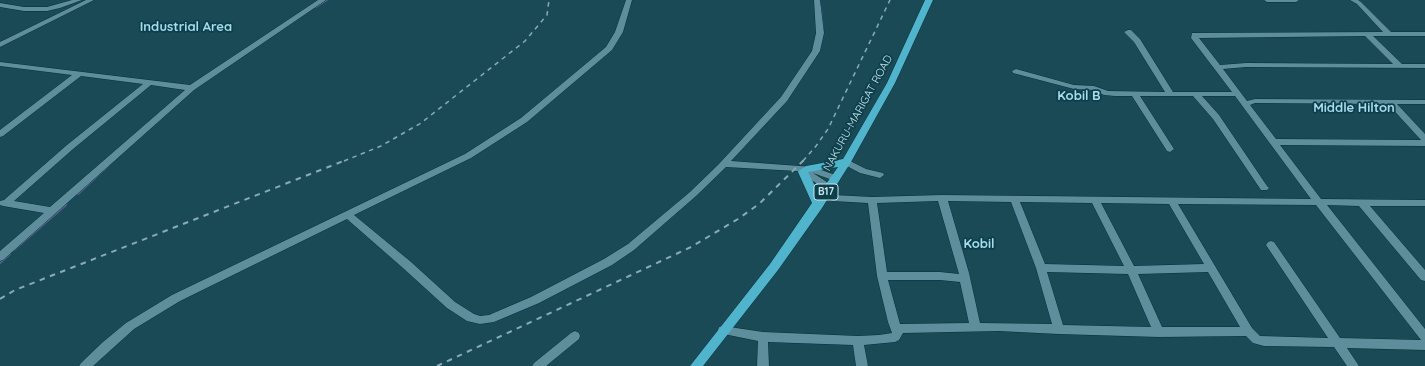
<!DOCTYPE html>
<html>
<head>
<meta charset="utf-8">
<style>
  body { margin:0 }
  canvas { display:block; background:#194a56 }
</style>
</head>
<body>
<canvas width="1425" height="366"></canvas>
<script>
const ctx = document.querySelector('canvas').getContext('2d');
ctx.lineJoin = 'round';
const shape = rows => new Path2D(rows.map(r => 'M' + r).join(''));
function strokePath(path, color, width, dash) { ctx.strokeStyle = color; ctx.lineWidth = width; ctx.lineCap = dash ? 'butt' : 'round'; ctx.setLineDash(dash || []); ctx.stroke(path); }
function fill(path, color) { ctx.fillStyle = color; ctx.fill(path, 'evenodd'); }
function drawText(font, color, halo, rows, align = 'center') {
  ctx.font = font + ' Quicksand,sans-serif'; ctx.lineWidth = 3.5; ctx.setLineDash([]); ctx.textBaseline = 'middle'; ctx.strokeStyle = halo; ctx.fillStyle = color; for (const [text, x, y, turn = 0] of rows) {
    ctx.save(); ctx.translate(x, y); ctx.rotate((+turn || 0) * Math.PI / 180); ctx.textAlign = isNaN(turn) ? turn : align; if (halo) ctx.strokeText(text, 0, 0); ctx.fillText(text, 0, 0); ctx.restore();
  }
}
strokePath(shape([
  [316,7,327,0],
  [821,7,823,27]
]), '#586190', 1.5);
strokePath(shape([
  [78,194,109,165],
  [14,250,66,205],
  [0,263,10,254]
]), '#586190', 2);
const minor = shape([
  [72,0,82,0,60,8,47,11,24,11,0,7,0,3,24,7,47,7,72,0],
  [86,0,94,0,0,47,0,42,86,0],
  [318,0,326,0,194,90,3,260,0,261,0,251,44,213,3,206,0,205,0,201,4,200,67,145,143,84,81,76,3,136,0,137,0,130,72,75,0,66,0,62,190,85,318,0],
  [151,85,185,90,50,207,14,201,73,149,151,85],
  [626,0,632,0,623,32,612,50,527,122,471,158,354,215,411,262,455,302,474,314,480,316,489,315,531,297,604,259,628,244,690,192,718,165,781,97,812,51,816,33,814,0,820,0,824,33,820,51,787,101,731,161,813,167,838,176,839,178,835,181,813,173,833,186,835,188,833,190,827,190,797,171,726,167,696,196,634,250,612,265,539,303,494,322,480,324,467,321,447,308,403,268,347,219,180,301,134,329,93,366,79,366,81,363,103,342,126,323,172,295,465,154,521,118,606,47,615,32,626,0],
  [1264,0,1299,0,1296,2,1267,2,1264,0],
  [1350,0,1358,0,1361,2,1391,32,1425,32,1425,36,1373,36,1402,64,1425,64,1425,68,1246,67,1223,69,1247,101,1255,99,1425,100,1425,104,1397,104,1425,134,1425,146,1280,145,1321,199,1425,200,1425,206,1370,206,1425,270,1425,281,1421,280,1359,206,1327,205,1425,329,1425,350,1347,348,1359,366,1347,366,1334,347,1264,346,1253,343,1246,336,1159,337,1059,334,999,331,903,333,899,340,895,342,864,345,868,366,856,366,853,345,768,342,769,366,757,366,758,341,719,333,718,330,719,327,723,326,763,332,858,336,879,335,892,333,888,322,877,276,868,203,833,201,821,197,819,195,824,192,833,195,872,197,942,195,1311,199,1235,96,1202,96,1219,115,1267,186,1269,188,1267,190,1261,190,1213,119,1193,96,1140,96,1174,149,1170,152,1167,151,1132,96,1115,96,1104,95,1093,90,1074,89,1013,73,1012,71,1016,69,1074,85,1094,86,1108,91,1165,92,1134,42,1124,32,1128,30,1131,30,1140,39,1173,92,1232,92,1191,38,1192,33,1383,32,1357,4,1350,0],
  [1365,36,1393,64,1246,63,1220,65,1199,38,1365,36],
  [1255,103,1388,104,1421,140,1276,139,1250,105,1255,103],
  [938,201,959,274,940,272,887,272,877,203,938,201],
  [948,201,1011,202,1036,268,1052,324,980,323,969,273,948,201],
  [1020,202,1092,203,1124,266,1045,264,1020,202],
  [1101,203,1169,204,1204,264,1134,266,1101,203],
  [1178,204,1316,205,1421,340,1340,338,1274,242,1271,241,1268,242,1266,245,1328,338,1260,336,1252,328,1178,204],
  [1047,272,1128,274,1151,327,1063,325,1047,272],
  [1208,272,1240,327,1162,327,1138,274,1208,272],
  [888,280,940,280,960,282,969,323,900,324,888,280],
  [846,159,866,169,883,173,884,175,880,178,860,173,843,164,842,162,843,160,846,159],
  [575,331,579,333,580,336,579,339,546,366,532,366,534,363,571,333,575,331]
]);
const major = shape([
  [925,0,933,0,895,83,851,162,822,208,778,270,703,366,690,366,770,264,812,203,798,172,800,170,806,166,843,159,887,83,925,0],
  [838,167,819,194,808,172,838,167]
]);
strokePath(minor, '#082e37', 1);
strokePath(major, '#082e37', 1);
fill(minor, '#5e8e9b');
fill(major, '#51b4cd');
strokePath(shape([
  [344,161,381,146,421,123,525,41,547,15,549,0],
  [803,161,816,146,828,129,890,0]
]), '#89abb4', 1.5, [4.5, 4.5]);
strokePath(shape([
  [0,299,15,290,346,160],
  [437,366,691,247,738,219,759,204,804,160]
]), '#89abb4', 2, [5.5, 5.5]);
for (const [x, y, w] of [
  [826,192,24]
]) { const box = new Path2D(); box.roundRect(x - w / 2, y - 8, w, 16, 3); ctx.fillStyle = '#0b3f4b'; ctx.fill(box); strokePath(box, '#cce5ec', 1); }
drawText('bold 10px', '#cce5ec', null, [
  ["B17",826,192]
]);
drawText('11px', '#cce5ec', '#0b3f4b', [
  ["NAKURU-MARIGAT ROAD",858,113,-61]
]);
drawText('bold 13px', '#a9dcea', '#0b3f4b', [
  ["Industrial Area",186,27]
]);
drawText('bold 13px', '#a9dcea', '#0b3f4b', [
  ["Kobil B",1079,96],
  ["Middle Hilton",1354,108],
  ["Kobil",979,244]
]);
</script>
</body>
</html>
